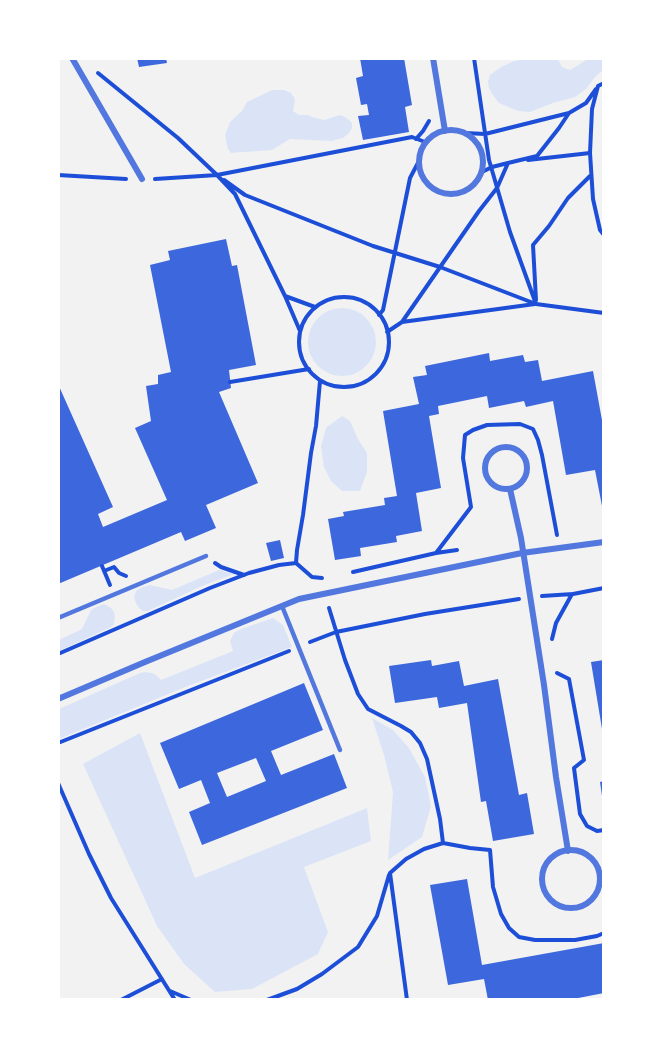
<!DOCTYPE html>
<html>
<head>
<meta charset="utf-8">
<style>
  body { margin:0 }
  #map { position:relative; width:662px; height:1058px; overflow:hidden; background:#f2f2f2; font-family:"Archivo Narrow",sans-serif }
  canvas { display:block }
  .frame { position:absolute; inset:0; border:60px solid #fff; pointer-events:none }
</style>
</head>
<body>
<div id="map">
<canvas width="662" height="1058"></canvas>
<div class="frame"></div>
</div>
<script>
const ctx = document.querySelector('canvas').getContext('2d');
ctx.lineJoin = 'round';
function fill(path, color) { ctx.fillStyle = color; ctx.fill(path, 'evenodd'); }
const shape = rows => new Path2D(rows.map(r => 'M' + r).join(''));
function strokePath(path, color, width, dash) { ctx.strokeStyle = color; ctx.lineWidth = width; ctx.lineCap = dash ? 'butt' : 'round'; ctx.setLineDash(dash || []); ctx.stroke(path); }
fill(shape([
  [530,58,556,59,559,61,562,67,570,70,588,59,603,59,603,70,595,77,586,89,575,97,553,103,530,112,518,111,499,103,493,95,489,88,488,82,490,75,501,67,514,61],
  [272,90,284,90,291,93,295,99,293,111,299,115,309,115,312,117,324,120,340,115,347,118,352,123,352,128,349,133,343,138,331,141,290,139,272,150,231,153,228,149,225,135,230,122,242,111,247,102],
  '308 342a34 34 0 1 1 68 0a34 34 0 1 1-68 0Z',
  [342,416,350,421,358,439,367,453,367,472,360,491,342,491,331,481,324,467,321,446,326,428],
  [219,570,234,574,202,586,148,611,143,611,139,608,136,603,134,597,136,591,142,587,150,585,172,590],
  [104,604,111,608,114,612,115,616,114,624,111,627,59,651,59,640,82,629,91,610,98,606],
  [273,618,283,625,292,647,188,686,59,739,59,709,140,673,145,672,152,673,156,675,161,680,233,651,230,641,234,633,241,629],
  [372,718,393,730,409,748,425,777,431,806,422,837,388,860,393,792,384,755],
  [140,733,195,878,367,808,371,841,304,867,328,932,318,954,252,989,215,992,184,964,157,926,83,764]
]), '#dbe4f7');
fill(shape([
  [137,58,166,58,167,63,139,67],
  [360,58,404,58,412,105,405,107,409,132,363,140,358,116,369,115,367,104,361,105,356,78,363,76],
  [226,239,232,266,237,265,256,365,229,370,231,388,219,392,258,483,206,505,216,528,185,541,181,532,58,584,58,384,113,507,98,514,103,527,167,500,135,428,151,421,146,386,158,384,158,375,171,372,150,265,170,260,168,251],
  [489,353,490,361,523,355,525,362,538,360,542,381,593,371,604,431,604,505,602,506,595,470,566,475,553,401,526,407,524,401,489,408,487,396,438,406,439,414,429,416,441,488,416,493,422,531,396,536,397,542,360,548,361,556,335,560,328,519,344,516,343,512,385,505,384,498,397,496,383,411,419,404,413,377,427,375,425,366],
  [280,540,284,558,271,561,266,543],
  [431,660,432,666,459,661,464,686,498,679,519,795,527,793,534,834,493,841,486,801,481,802,467,703,439,708,437,697,395,703,389,666],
  [604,660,604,729,602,729,591,662],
  [304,683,323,730,271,751,281,775,334,754,347,788,202,845,189,812,210,803,201,780,179,789,160,743],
  [256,758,266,781,227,797,217,773],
  [604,781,604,796,602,796,600,782],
  [467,879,482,965,604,943,604,993,568,1000,488,1000,484,979,448,985,430,885]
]), '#3d67dc');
strokePath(shape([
  [474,58,489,160,510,232,536,304,604,313],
  [98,73,178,138,217,175,235,194,285,296,300,331],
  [604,83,598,86,592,109,590,153,593,199,600,230,604,235],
  [465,133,485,134,569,113,586,103,596,89],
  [416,139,423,131,429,121],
  [528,160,590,153],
  [482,172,492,167,508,163],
  [58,175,126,179],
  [155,179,217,175,412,137,425,142],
  [224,180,245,195,373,246,440,267,536,304],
  [285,296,315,307],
  '299 342a45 45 0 1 1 90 0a45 45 0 1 1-90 0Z',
  [536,300,533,245,549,226,568,198,590,176],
  [379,315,383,310,410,178,419,161],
  [402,322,479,211,497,188,508,163,537,156,559,128,569,113],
  [387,332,402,322,535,304],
  [230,382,309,369],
  [436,553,471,507,463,458,465,435,473,430,487,425,520,424,533,429,538,440,542,455,557,535],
  [215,563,221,567,244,575],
  [296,563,297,550,303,515,311,453,316,426,320,381],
  [102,566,110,585],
  [104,571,114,567,119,573,126,576],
  [353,572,436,553,457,550],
  [542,596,573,594,604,588],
  [329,608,345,660,358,694,368,709,401,726,411,732,420,743,427,759,440,819,443,843],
  [552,639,556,623,572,594],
  [310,642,336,632,425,614,519,599],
  [58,654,210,588,249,573,279,565,296,563,312,577,322,578],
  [557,673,569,679,584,760,574,768,580,814,587,826,597,831,604,830],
  [58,743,289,651],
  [58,783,89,854,111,898,175,1000],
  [170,991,191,1000],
  [121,1000,162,979],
  [267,1000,297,989,322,974,358,947,377,916,389,875],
  [407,1000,390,873,406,859,424,849,443,843,470,848,490,850,493,887,501,914,509,928,519,937,535,940,575,940,597,936,604,933]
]), '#1d4ed8', 4);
strokePath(shape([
  [282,606,340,750],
  [58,618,206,556]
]), '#5277de', 4.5);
strokePath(shape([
  [72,58,142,179],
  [433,58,445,131],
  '419 162a32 32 0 1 1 64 0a32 32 0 1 1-64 0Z',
  '485 468a21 21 0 1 1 42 0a21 21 0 1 1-42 0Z',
  [510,489,521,538,544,685,556,777,568,851],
  [58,699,145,662,299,599,522,553,604,542],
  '542 879a29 29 0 1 1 58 0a29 29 0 1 1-58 0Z'
]), '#5277de', 6);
</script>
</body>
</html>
